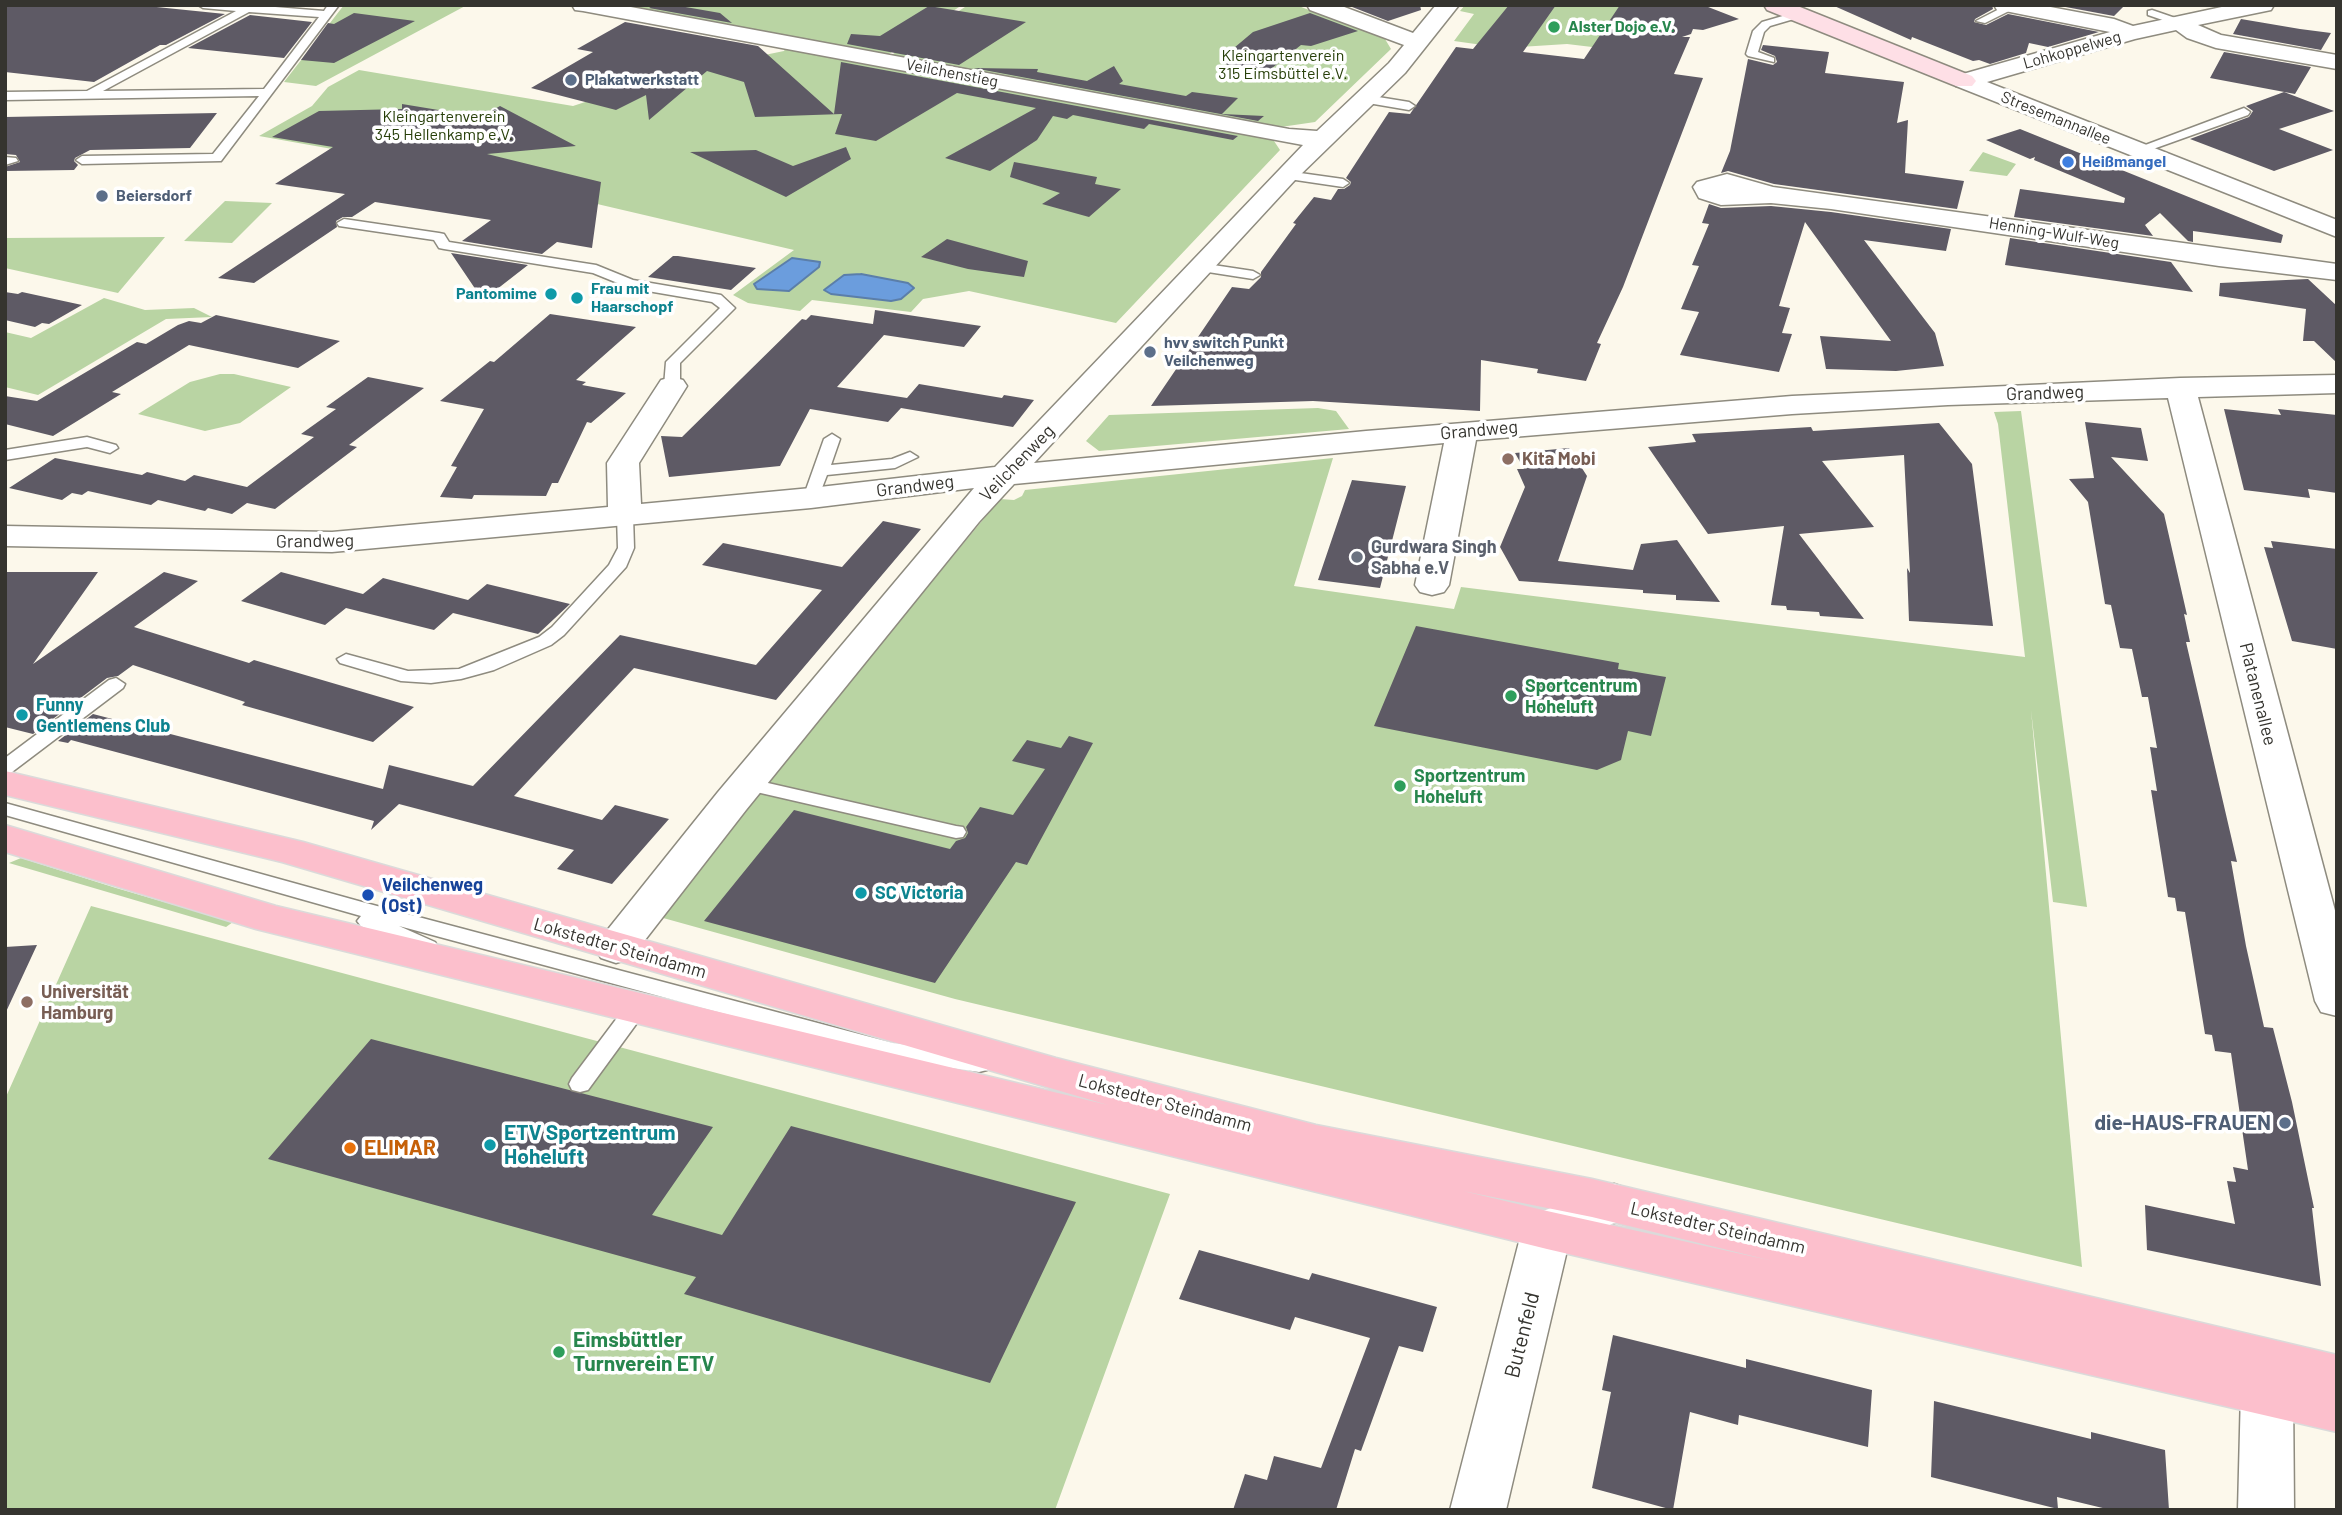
<!DOCTYPE html>
<html>
<head>
<meta charset="utf-8">
<style>
  body { margin:0 }
  #map { position:relative; width:2342px; height:1515px; overflow:hidden; background:#fcf8eb; font-family:Barlow,sans-serif }
  canvas { display:block }
  .frame { position:absolute; inset:0; border:7px solid #35342f; pointer-events:none }
</style>
</head>
<body>
<div id="map">
<canvas width="2342" height="1515"></canvas>
<div class="frame"></div>
</div>
<script>
const ctx = document.querySelector('canvas').getContext('2d');
ctx.lineJoin = 'round';
function fill(path, color) { ctx.fillStyle = color; ctx.fill(path, 'evenodd'); }
const shape = rows => new Path2D(rows.map(r => 'M' + r).join(''));
function strokePath(path, color, width, dash) { ctx.strokeStyle = color; ctx.lineWidth = width; ctx.lineCap = dash ? 'butt' : 'round'; ctx.setLineDash(dash || []); ctx.stroke(path); }
function drawText(font, color, halo, rows, align = 'center') {
  ctx.font = font + ' Barlow,sans-serif'; ctx.lineWidth = 7; ctx.setLineDash([]); ctx.textBaseline = 'middle'; ctx.strokeStyle = halo; ctx.fillStyle = color; for (const [text, x, y, turn = 0] of rows) {
    ctx.save(); ctx.translate(x, y); ctx.rotate((+turn || 0) * Math.PI / 180); ctx.textAlign = isNaN(turn) ? turn : align; if (halo) ctx.strokeText(text, 0, 0); ctx.fillText(text, 0, 0); ctx.restore();
  }
}
fill(shape([
  [344,5,467,5,316,86,284,82],
  [601,5,962,5,883,58],
  [968,5,1296,5,1385,39,1391,49,1315,122,1274,128,1100,96,1073,88,890,56],
  [1465,5,1627,5,1634,52,1567,44,1504,48,1454,41,1474,14,1460,11],
  [786,47,937,78,1272,138,1280,150,1116,323,969,291,923,299,911,312,812,300,800,311,748,303,733,295,794,250,456,171,259,136,312,106,328,87,359,70,573,106,667,75,784,51],
  [861,274,908,283,914,288,891,301,831,294,825,290],
  [1983,152,2016,164,2007,176,1969,171],
  [225,201,272,203,232,243,184,241],
  [165,237,118,293,5,268,5,238],
  [104,298,145,310,194,308,212,317,166,319,38,395,5,387,5,332,31,338],
  [220,374,234,374,291,387,240,423,205,431,138,414,190,382],
  [1318,408,1336,411,1349,429,1099,451,1086,441,1109,415],
  [2021,411,2087,907,2053,902,2031,710,2082,1267,955,999,656,916,1000,499,1014,500,1022,496,1025,490,1333,458,1294,586,1454,609,1461,587,2025,657,1998,424,1994,412],
  [21,858,116,888,233,922,226,927,9,863],
  [91,906,1170,1194,1055,1510,5,1510,5,1099]
]), '#b9d4a3');
const water = shape([
  [792,258,820,262,819,267,789,291,757,289,754,284,792,258],
  [861,274,908,283,914,288,901,299,891,301,831,294,824,290,844,275,861,274]
]);
fill(water, '#6b9ddd');
strokePath(water, '#5b7ea9', 2);
fill(shape([
  [5,5,137,5,225,14,166,45,160,45,94,82,5,72],
  [654,5,674,5,720,13,732,23,649,8],
  [1347,5,1420,5,1421,10,1388,21],
  [1509,5,1556,5,1523,52,1584,59,1620,5,1703,5,1739,19,1703,30,1693,29,1691,34,1682,37,1690,37,1674,74,1703,78,1623,287,1597,343,1601,344,1586,381,1537,373,1538,369,1481,360,1480,411,1313,401,1151,406,1232,287,1249,289,1261,277,1261,272,1296,224,1293,223,1314,197,1331,200,1338,189,1344,189,1350,185,1351,182,1346,178,1389,112,1410,114,1456,47,1473,49],
  [1832,5,1992,5,1993,9,1975,19,1974,22,1986,25,2008,14,2099,32,2048,47,2029,43,2026,53,1990,64,1979,60,1973,61,1912,37,1911,40],
  [2055,5,2125,5,2114,16],
  [929,6,1026,22,959,65,847,44,851,34,880,36],
  [354,13,415,21,334,63,301,60,328,23,334,24],
  [1310,13,1358,31,1311,46,1301,45,1262,76,1225,64,1235,54,1228,53,1253,32],
  [250,15,312,22,284,58,188,48],
  [2241,19,2300,29,2331,33,2321,50,2233,34],
  [625,22,758,46,834,114,841,62,1238,136,1233,140,1149,124,1144,129,1073,115,1067,119,1053,116,1037,140,990,171,945,158,1036,108,957,93,876,141,835,134,842,114,755,117,744,82,707,71,649,120,646,95,616,110,531,88,593,52,577,49],
  [1763,45,1829,52,1825,73,1904,82,1897,123,1908,120,1905,173,1964,181,1957,209,1774,184,1728,171,1721,173,1730,151,1748,59,1773,65,1777,62,1775,56,1761,50],
  [2224,52,2311,67,2295,94,2210,78],
  [1114,66,1123,81,1119,84,1186,96,1192,92,1238,98,1222,114,1264,116,1258,121,973,68,1038,69,1037,72,1087,81],
  [2284,92,2334,111,2279,129,2333,150,2274,171,2190,139,2249,117,2253,111,2246,106],
  [402,104,481,117,500,106,576,146,487,154,601,182,592,248,557,242,542,254,462,241,491,220,375,202,352,217,343,217,336,221,337,227,254,283,218,278,345,194,275,184,333,147,272,137,319,111,402,109],
  [217,113,190,148,90,150,75,158,74,161,78,165,74,170,5,171,5,167,20,162,16,155,5,154,5,117],
  [2020,129,2283,235,2281,243,2193,231,2193,242,2188,241,2160,213,2145,225,2153,236,2014,217,2020,189,2124,203,2125,198,2034,160,2035,157,2030,159,1986,140],
  [846,147,851,159,786,197,690,152,756,150,793,166],
  [1014,162,1097,177,1095,184,1121,189,1089,217,1042,204,1060,193,1010,177],
  [1709,204,1721,208,1771,206,1831,212,1951,229,1946,251,1864,240,1935,333,1944,366,1896,371,1826,369,1820,336,1891,341,1805,222,1779,306,1790,308,1782,333,1792,334,1779,372,1680,355,1699,312,1681,309,1699,266,1692,265,1709,224,1702,223],
  [2010,238,2171,262,2193,292,2005,265],
  [947,239,1028,261,1024,277,968,269,921,257],
  [451,253,528,265,492,293,476,290],
  [673,256,678,256,756,268,731,290,648,277],
  [2308,279,2337,306,2337,363,2314,341,2303,341,2306,309,2219,296,2220,283],
  [5,292,18,294,22,292,82,305,49,324,42,323,35,327,5,320],
  [875,310,981,326,964,347,884,335,837,387,907,398,919,384,1002,398,1004,395,1034,400,1013,427,901,408,888,422,810,409,780,466,669,477,661,436,682,437,802,319,806,320,811,315,873,324],
  [550,314,636,327,576,380,586,382,582,385,626,393,591,423,587,422,558,483,552,483,546,496,474,495,472,499,440,497,457,467,451,466,484,409,440,401,490,361,494,362],
  [216,315,340,341,298,368,189,345,112,392,121,394,53,436,5,424,5,396,37,401,137,342,146,344,178,325,189,321,201,323],
  [368,377,424,388,349,445,357,447,275,509,247,503,232,514,208,508,205,511,158,500,151,505,88,491,82,495,72,493,62,500,9,488,55,458,142,475,147,472,185,481,194,475,247,487,314,437,301,434,336,409,326,407],
  [2224,409,2281,415,2278,409,2337,415,2337,493,2308,489,2310,498,2244,490],
  [2085,422,2141,428,2148,461,2111,457,2164,514,2187,615,2184,614,2190,642,2186,642,2237,862,2231,861,2246,946,2264,1027,2273,1028,2292,1102,2314,1208,2312,1208,2321,1286,2147,1250,2145,1205,2235,1224,2227,1181,2236,1182,2233,1167,2248,1170,2231,1053,2215,1051,2212,1035,2205,1034,2185,912,2177,911,2175,898,2168,897,2151,790,2157,791,2150,747,2157,748,2148,697,2142,697,2132,649,2120,648,2111,605,2105,604,2088,502,2069,479,2094,478],
  [1939,423,1972,464,1993,626,1909,621,1907,568,1910,573,1904,455,1822,461,1874,527,1799,534,1864,619,1820,616,1819,612,1787,610,1786,606,1771,605,1784,526,1708,534,1648,447,1696,442,1692,434,1811,427,1813,431],
  [1569,448,1587,476,1558,561,1633,570,1641,544,1677,540,1720,602,1676,600,1676,595,1643,593,1643,590,1519,581,1500,547,1525,487,1517,469,1524,469,1515,453],
  [1352,480,1406,486,1380,588,1318,580],
  [883,521,921,529,776,700,634,668,514,796,602,820,615,805,669,819,612,884,557,869,574,850,399,804,371,830,374,821,71,740,68,743,58,741,93,714,383,789,389,765,473,786,620,635,756,665,822,590,702,565,723,543,842,567],
  [2271,541,2337,549,2337,649,2292,641,2264,547,2273,548],
  [5,572,98,572,33,664,164,572,198,581,134,627,249,663,254,660,414,707,373,742,242,705,245,702,133,665,118,676,107,678,33,734,5,727],
  [281,572,363,594,383,578,468,600,487,584,570,604,538,634,453,613,434,630,346,608,325,625,241,601],
  [1416,626,1619,663,1618,669,1666,677,1651,736,1628,731,1621,760,1597,770,1374,726],
  [1069,736,1093,743,1027,865,1016,862,935,983,704,921,794,810,950,849,956,841,965,838,968,833,966,827,980,807,1013,815,1045,769,1012,761,1027,740,1061,748],
  [37,945,5,1014,5,947],
  [371,1039,713,1127,652,1215,722,1235,791,1126,1076,1202,990,1383,684,1294,696,1277,268,1159],
  [1199,1250,1309,1280,1312,1273,1437,1307,1423,1352,1399,1346,1361,1451,1355,1449,1336,1510,1233,1510,1245,1474,1267,1480,1274,1456,1321,1468,1370,1338,1295,1317,1290,1330,1179,1299],
  [1613,1335,1746,1368,1746,1359,1872,1390,1868,1447,1739,1415,1738,1425,1690,1412,1673,1510,1592,1488,1611,1392,1602,1390],
  [1934,1401,2091,1439,2091,1432,2165,1450,2169,1510,2111,1510,2057,1497,2058,1509,1931,1477]
]), '#5e5a65');
const lane = shape([
  [198,5,251,5,324,11,328,5,339,5,221,161,82,164,76,160,82,156,213,154,259,96,5,100,5,92,87,91,236,11,203,8,198,5],
  [249,12,319,17,264,89,103,91,249,12],
  [2007,5,2017,7,1985,23,1976,21,2007,5],
  [2152,10,2184,21,2186,23,2180,26,2148,15,2148,11,2152,10],
  [1800,11,1804,12,1804,16,1770,26,1764,32,1758,52,1774,58,1774,62,1748,56,1746,54,1753,31,1762,22,1800,11],
  [1366,95,1409,102,1415,106,1409,110,1362,102,1360,99,1366,95],
  [2244,108,2250,112,2248,115,2142,153,2134,153,2132,150,2244,108],
  [5,157,16,158,18,161,5,165,5,157],
  [1286,171,1343,179,1349,183,1343,187,1282,178,1282,172,1286,171],
  [344,219,439,233,444,234,449,242,596,265,633,280,721,295,735,308,680,363,680,386,672,391,664,386,666,362,720,308,712,302,630,288,593,273,444,249,439,248,434,240,339,226,337,223,344,219],
  [1200,263,1253,271,1260,275,1253,279,1195,270,1193,267,1200,263],
  [832,434,840,439,831,465,892,459,910,452,918,457,895,468,827,475,817,501,805,501,803,498,824,439,832,434],
  [87,437,116,445,118,448,110,453,87,447,5,460,5,450,87,437],
  [625,511,633,516,634,548,626,567,564,635,551,645,494,670,461,679,431,683,401,681,340,663,337,659,346,654,408,671,459,669,539,637,552,627,609,565,618,548,617,516,625,511],
  [116,678,125,684,123,688,12,772,5,774,5,758,109,680,116,678],
  [746,778,956,826,963,827,966,832,963,837,956,838,739,788,736,784,739,780,746,778],
  [5,803,362,902,893,1043,979,1056,987,1058,990,1064,987,1070,979,1072,893,1059,399,926,435,942,438,947,435,952,427,954,361,926,357,921,361,916,5,815,5,803],
  [637,999,645,1002,648,1007,645,1012,588,1090,580,1092,572,1090,569,1084,572,1078,629,1002,637,999]
]);
const street = shape([
  [572,5,620,5,1289,129,1317,131,1389,63,1404,45,1310,10,1307,5,1339,5,1413,33,1436,5,1459,5,1405,73,1295,180,1034,463,1366,431,1792,396,2180,378,2337,375,2337,393,2198,397,2337,918,2337,1016,2321,1012,2315,1001,2168,398,1948,405,1792,414,1476,440,1449,585,1444,592,1432,595,1420,592,1415,585,1444,443,1014,484,979,522,746,810,631,958,616,963,601,958,595,948,601,938,718,792,974,488,811,508,332,552,5,546,5,526,332,532,608,507,607,463,661,380,672,377,683,380,687,386,639,463,641,504,811,488,995,467,1303,145,583,11,575,10,572,5],
  [1994,5,2040,5,2114,19,2133,26,2231,5,2274,5,2271,10,2198,25,2221,35,2337,55,2337,69,2216,48,2187,38,2176,30,2135,39,1987,82,2337,220,2337,237,1956,86,1952,81,1956,76,2110,32,2005,11,1997,10,1994,5],
  [1727,174,1773,187,2337,264,2337,280,2219,266,1831,209,1771,203,1721,205,1699,198,1693,187,1697,182,1727,174],
  [1614,1184,1631,1190,1638,1203,1631,1216,1569,1242,1506,1510,1450,1510,1522,1230,1530,1216,1614,1184],
  [2267,1369,2286,1375,2293,1391,2294,1510,2238,1510,2241,1391,2248,1375,2267,1369]
]);
const secondary = shape([
  [1764,5,1795,5,1972,76,1976,81,1972,86,1956,86,1767,10,1764,5]
]);
const primary = shape([
  [5,771,303,842,1056,1058,1316,1125,1592,1179,2337,1355,2337,1432,1547,1249,256,929,5,852,5,825,276,906,1108,1105,282,862,5,795,5,771],
  [1463,1191,1592,1217,1773,1261,1547,1211,1463,1191]
]);
strokePath(lane, '#8e8b7f', 3);
strokePath(street, '#8e8b7f', 3);
strokePath(secondary, '#8e8b7f', 3);
strokePath(primary, '#dbdada', 3);
fill(lane, '#fff');
fill(street, '#fff');
fill(secondary, '#fedfe6');
fill(primary, '#fcbfcc');
for (const [x, y, r, color] of [
  [1554,27,7,"#2e9e5b"],
  [571,80,7,"#5c6f8a"],
  [2068,162,7,"#3f7fe0"],
  [102,196,7,"#5c6f8a"],
  [551,294,7,"#0f9aa8"],
  [577,298,7,"#0f9aa8"],
  [1150,352,7,"#5c6f8a"],
  [1508,459,7,"#8d6e63"],
  [1357,557,7,"#6b7280"],
  [1511,696,7,"#2e9e5b"],
  [22,715,7,"#0f9aa8"],
  [1400,786,7,"#2e9e5b"],
  [861,893,7,"#0f9aa8"],
  [368,895,7,"#1a4fb4"],
  [27,1002,7,"#8d6e63"],
  [2285,1123,7,"#5c6f8a"],
  [490,1145,7,"#0f9aa8"],
  [350,1148,7,"#e8710a"],
  [559,1352,7,"#2e9e5b"]
]) { const dot = new Path2D(); dot.arc(x, y, r, 0, 2 * Math.PI); ctx.fillStyle = color; ctx.fill(dot); strokePath(dot, '#fff', 2.5); }
drawText('bold 16px', '#27864d', '#fff', [
  ["Alster Dojo e.V.",1568,27]
], 'left');
drawText('16px', '#35342f', '#fff', [
  ["Lohkoppelweg",2072,50,-16],
  ["Veilchenstieg",952,73,11],
  ["Stresemannallee",2056,118,22],
  ["Henning-Wulf-Weg",2054,233,9]
]);
drawText('16px', '#273f09', '#fff', [
  ["Kleingartenverein",1283,56],
  ["315 Eimsbüttel e.V.",1283,74],
  ["Kleingartenverein",444,117],
  ["345 Hellenkamp e.V.",444,135]
]);
drawText('bold 16px', '#4e5e75', '#fff', [
  ["Plakatwerkstatt",585,80],
  ["Beiersdorf",116,196],
  ["hvv switch Punkt",1164,343],
  ["Veilchenweg",1164,361]
], 'left');
drawText('bold 16px', '#366cbe', '#fff', [
  ["Heißmangel",2082,162]
], 'left');
drawText('bold 16px', '#0d838f', '#fff', [
  ["Frau mit",591,289],
  ["Haarschopf",591,307],
  ["Pantomime",537,294,"right"]
], 'left');
drawText('18px', '#35342f', '#fff', [
  ["Grandweg",2045,393,-2],
  ["Grandweg",1479,430,-5],
  ["Veilchenweg",1017,463,-46],
  ["Grandweg",915,486,-7],
  ["Grandweg",315,541,-1],
  ["Platanenallee",2258,694,76],
  ["Lokstedter Steindamm",620,948,16],
  ["Lokstedter Steindamm",1165,1103,15],
  ["Lokstedter Steindamm",1718,1228,13]
]);
drawText('bold 18px', '#785e54', '#fff', [
  ["Kita Mobi",1522,459],
  ["Universität",41,992],
  ["Hamburg",41,1013]
], 'left');
drawText('bold 18px', '#5b616d', '#fff', [
  ["Gurdwara Singh",1371,547],
  ["Sabha e.V",1371,568]
], 'left');
drawText('bold 18px', '#27864d', '#fff', [
  ["Sportcentrum",1525,686],
  ["Hoheluft",1525,707],
  ["Sportzentrum",1414,776],
  ["Hoheluft",1414,797]
], 'left');
drawText('bold 18px', '#0d838f', '#fff', [
  ["Funny",36,705],
  ["Gentlemens Club",36,726],
  ["SC Victoria",875,893]
], 'left');
drawText('bold 18px', '#164399', '#fff', [
  ["Veilchenweg",382,885],
  ["(Ost)",382,906]
], 'left');
drawText('bold 21px', '#4e5e75', '#fff', [
  ["die-HAUS-FRAUEN",2271,1123]
], 'right');
drawText('bold 21px', '#0d838f', '#fff', [
  ["ETV Sportzentrum",504,1133],
  ["Hoheluft",504,1157]
], 'left');
drawText('bold 21px', '#c56008', '#fff', [
  ["ELIMAR",364,1148]
], 'left');
drawText('21px', '#35342f', '#fff', [
  ["Butenfeld",1522,1335,-76]
]);
drawText('bold 21px', '#27864d', '#fff', [
  ["Eimsbüttler",573,1340],
  ["Turnverein ETV",573,1364]
], 'left');
</script>
</body>
</html>
